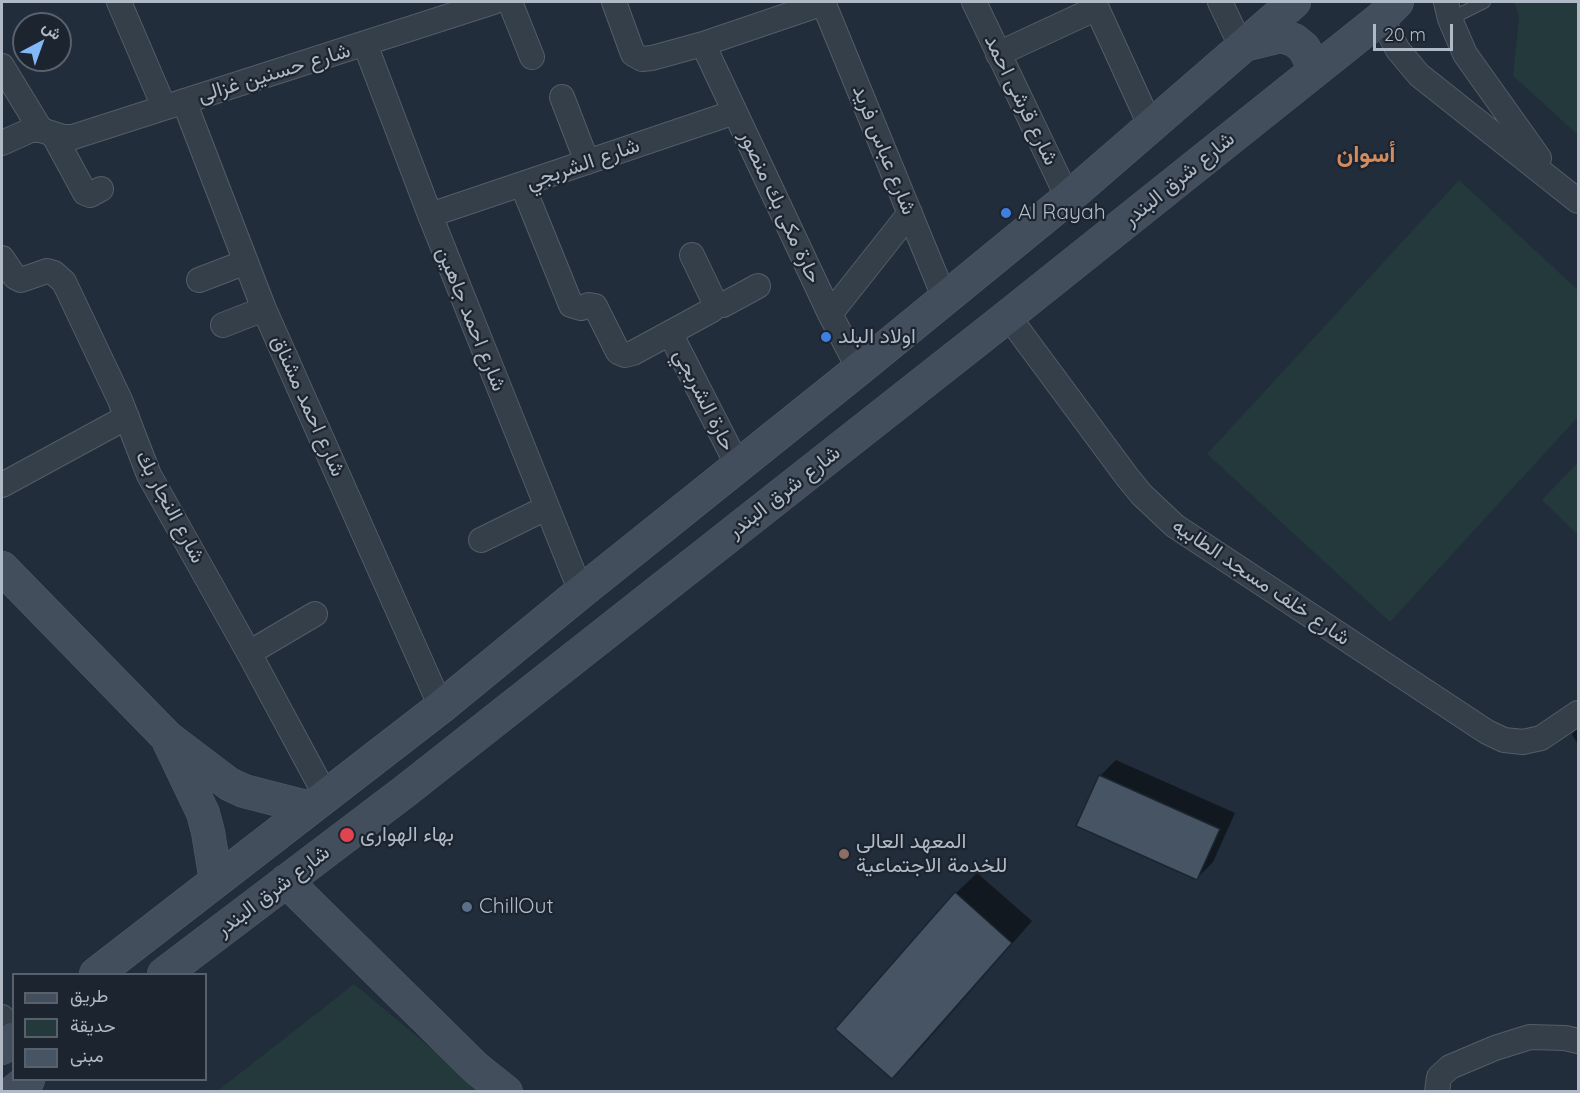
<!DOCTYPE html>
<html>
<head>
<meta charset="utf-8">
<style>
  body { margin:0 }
  #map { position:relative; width:1580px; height:1093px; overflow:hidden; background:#212d3a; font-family:Quicksand,Vazirmatn,sans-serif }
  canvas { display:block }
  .frame { position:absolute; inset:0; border:3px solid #b0bac6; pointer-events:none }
  .legend { position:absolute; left:12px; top:973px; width:195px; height:108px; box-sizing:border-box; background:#1b242f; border:2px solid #57606b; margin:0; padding:8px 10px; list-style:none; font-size:18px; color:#b0bac6 }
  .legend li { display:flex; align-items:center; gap:12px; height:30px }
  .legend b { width:30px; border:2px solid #57606b }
  .north { position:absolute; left:12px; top:12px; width:60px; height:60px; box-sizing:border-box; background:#1b242f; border:2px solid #57606b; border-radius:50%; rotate:41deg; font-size:16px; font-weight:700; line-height:24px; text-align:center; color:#b0bac6 }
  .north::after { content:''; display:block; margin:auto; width:21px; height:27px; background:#83b7f8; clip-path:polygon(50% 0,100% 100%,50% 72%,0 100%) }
  .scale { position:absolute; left:1373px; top:24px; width:80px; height:27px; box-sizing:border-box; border:3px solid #b0bac6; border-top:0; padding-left:8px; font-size:18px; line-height:21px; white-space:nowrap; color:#b0bac6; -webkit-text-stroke:4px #1b242f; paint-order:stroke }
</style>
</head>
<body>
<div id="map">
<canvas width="1580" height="1093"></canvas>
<div class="frame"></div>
<ul class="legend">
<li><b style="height:8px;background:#434e5d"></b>طريق</li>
<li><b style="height:16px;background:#23393b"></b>حديقة</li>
<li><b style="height:16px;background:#475463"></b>مبنى</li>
</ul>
<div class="north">ش</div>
<div class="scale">20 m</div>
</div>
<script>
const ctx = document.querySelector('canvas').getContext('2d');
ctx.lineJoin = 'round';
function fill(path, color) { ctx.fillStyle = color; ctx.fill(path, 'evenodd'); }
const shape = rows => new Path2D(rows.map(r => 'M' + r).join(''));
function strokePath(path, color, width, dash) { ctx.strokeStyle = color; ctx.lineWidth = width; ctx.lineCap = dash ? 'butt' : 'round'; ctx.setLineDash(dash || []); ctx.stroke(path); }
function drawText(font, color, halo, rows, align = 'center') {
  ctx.font = font + ' Quicksand,Vazirmatn,sans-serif'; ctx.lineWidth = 4.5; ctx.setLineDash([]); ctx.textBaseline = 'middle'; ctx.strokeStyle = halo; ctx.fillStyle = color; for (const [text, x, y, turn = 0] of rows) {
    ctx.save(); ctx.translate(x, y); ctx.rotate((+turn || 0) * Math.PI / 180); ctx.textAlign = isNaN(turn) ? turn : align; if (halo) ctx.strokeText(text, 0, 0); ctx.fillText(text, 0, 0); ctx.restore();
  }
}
fill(shape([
  [1514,2,1578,2,1578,135,1513,76,1519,16],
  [1459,180,1578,290,1578,417,1390,622,1207,454],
  [1578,462,1578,535,1542,500],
  [354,984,483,1091,216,1092]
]), '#23393b');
fill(shape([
  [1578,728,1578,745,1572,734],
  [1116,760,1235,813,1213,862,1197,878,1100,776],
  [977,873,1032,921,913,1057,892,1077,956,893]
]), '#0007');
const building = shape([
  [1099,775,1220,829,1197,880,1076,826,1099,775],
  [955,892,1012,943,892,1079,835,1029,955,892]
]);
fill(building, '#475463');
strokePath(building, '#1c2631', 1.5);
const lane = shape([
  [1450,19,1484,2]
]);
const street = shape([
  [119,2,164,107],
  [510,2,532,57],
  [614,2,633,54,642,59,652,58,703,44,824,3],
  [823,2,945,299],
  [974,2,1068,198],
  [1094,2,1151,127],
  [1220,2,1241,46],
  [1446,2,1450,19,1465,54,1539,158],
  [1381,18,1398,50,1419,75,1578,201],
  [365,44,430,215,581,592],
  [703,44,830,314,859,369],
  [998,54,1097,8],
  [2,66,41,130],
  [562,97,587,162],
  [184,101,264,309,441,707],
  [53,134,85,193,90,195,101,189],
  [2,143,31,130,41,130,63,137,73,137,493,2],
  [522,184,571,305,581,308,589,305,595,306,618,352,625,355,633,353,712,310,714,305,713,299,692,255],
  [430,215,735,112],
  [2,258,15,277,21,280,47,271,54,273,64,282,120,400,149,475,249,653,326,796],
  [199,280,246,262],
  [714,305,723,305,758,286],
  [830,314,910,213],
  [1008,316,1128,478,1142,495,1175,526,1487,732,1504,740,1523,742,1541,738,1578,713],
  [223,325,264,309],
  [670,333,738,466],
  [2,485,127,417],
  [481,540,546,508],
  [249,653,315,614],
  [2,1017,14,1035],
  [1437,1092,1439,1077,1450,1067,1495,1048,1530,1037,1565,1038,1578,1041]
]);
const secondary = shape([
  [1244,45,1281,36,1294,40,1304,48,1310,60,1312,73],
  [2,568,167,737,229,784,244,791,310,808],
  [169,742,203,813,208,832,216,881],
  [286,881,476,1068,506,1092],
  [96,974,441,707,581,592,859,369,1068,198,1294,2],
  [164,974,404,792,1008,316,1381,18,1397,2],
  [2,1048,14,1039],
  [13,1092,28,1080]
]);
strokePath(lane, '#535d68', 14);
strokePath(street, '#535d68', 26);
strokePath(secondary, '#535d68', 34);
strokePath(lane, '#353f4a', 12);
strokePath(street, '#353f4a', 24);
strokePath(secondary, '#434e5d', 33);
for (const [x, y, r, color] of [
  [1006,213,6,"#3f7fe0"],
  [826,337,6,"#3f7fe0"],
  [347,835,8,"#e0444e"],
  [844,854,6,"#8d6e63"],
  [467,907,6,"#5c6f8a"]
]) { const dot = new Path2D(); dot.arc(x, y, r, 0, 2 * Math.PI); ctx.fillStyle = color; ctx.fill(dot); strokePath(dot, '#1b242f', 2); }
drawText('21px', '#b0bac6', '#1b242f', [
  ["شارع حسنين غزالى",274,73,-17],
  ["شارع قرشى احمد",1021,100,64],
  ["شارع عباس فريد",884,150,68],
  ["شارع الشربجي",583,164,-19],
  ["شارع شرق البندر",1179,179,-39],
  ["حارة مكى بك منصور",780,207,65],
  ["شارع احمد جاهين",471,319,68],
  ["حارة الشربجي",704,400,63],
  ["شارع احمد مشناق",308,406,66],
  ["شارع شرق البندر",784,492,-38],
  ["شارع النجار بك",170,507,62],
  ["شارع خلف مسجد الطابيه",1261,582,34],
  ["شارع شرق البندر",273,891,-37]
]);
drawText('21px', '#b0bac6', '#1b242f', [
  ["Al Rayah",1018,213],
  ["اولاد البلد",838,337],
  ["بهاء الهوارى",360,835],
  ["المعهد العالى",856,842],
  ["للخدمة الاجتماعية",856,866],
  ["ChillOut",479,907]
], 'left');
drawText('bold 24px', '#d48b5e', '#1b242f', [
  ["أسوان",1366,155]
]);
</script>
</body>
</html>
